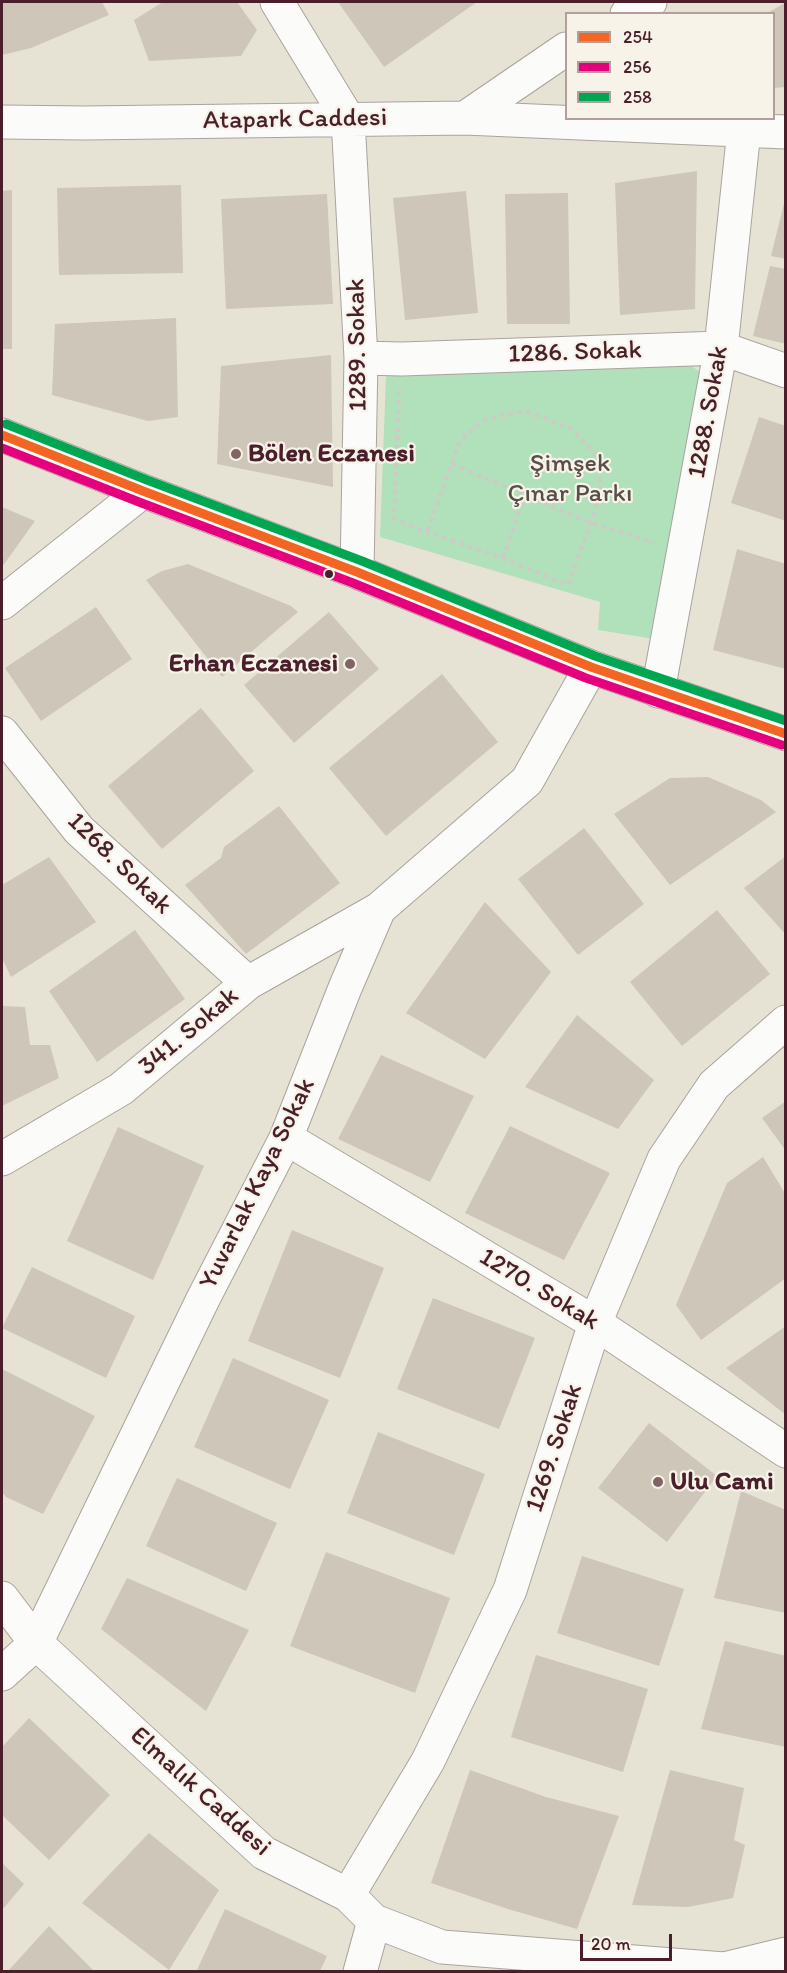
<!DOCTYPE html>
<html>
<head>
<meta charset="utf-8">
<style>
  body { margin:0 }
  #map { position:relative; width:787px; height:1973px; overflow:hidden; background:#e7e3d4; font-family:Itim,sans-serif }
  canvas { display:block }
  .frame { position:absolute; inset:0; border:3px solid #4a1f2b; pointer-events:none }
  .legend { position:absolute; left:565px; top:12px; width:210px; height:108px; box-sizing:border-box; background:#f7f3e8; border:2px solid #b29e9c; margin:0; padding:8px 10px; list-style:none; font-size:18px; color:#4a1f2b }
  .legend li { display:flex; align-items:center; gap:12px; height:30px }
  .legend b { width:30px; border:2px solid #b29e9c }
  .scale { position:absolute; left:580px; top:1934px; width:92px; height:27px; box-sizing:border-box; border:3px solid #4a1f2b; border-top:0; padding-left:8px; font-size:18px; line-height:21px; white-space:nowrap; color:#4a1f2b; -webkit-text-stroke:4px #f7f3e8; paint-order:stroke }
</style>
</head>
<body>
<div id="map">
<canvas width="787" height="1973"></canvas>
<div class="frame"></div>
<ul class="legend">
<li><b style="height:8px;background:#f26522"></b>254</li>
<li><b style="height:8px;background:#e5007d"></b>256</li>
<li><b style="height:8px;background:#00a651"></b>258</li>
</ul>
<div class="scale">20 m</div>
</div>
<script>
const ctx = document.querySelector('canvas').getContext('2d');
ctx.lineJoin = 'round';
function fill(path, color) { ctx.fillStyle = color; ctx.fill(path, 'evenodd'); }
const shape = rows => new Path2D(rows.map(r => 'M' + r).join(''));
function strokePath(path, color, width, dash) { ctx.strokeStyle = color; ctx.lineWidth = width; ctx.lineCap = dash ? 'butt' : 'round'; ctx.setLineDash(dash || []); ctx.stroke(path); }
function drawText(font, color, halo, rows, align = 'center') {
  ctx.font = font + ' Itim,sans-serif'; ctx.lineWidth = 4.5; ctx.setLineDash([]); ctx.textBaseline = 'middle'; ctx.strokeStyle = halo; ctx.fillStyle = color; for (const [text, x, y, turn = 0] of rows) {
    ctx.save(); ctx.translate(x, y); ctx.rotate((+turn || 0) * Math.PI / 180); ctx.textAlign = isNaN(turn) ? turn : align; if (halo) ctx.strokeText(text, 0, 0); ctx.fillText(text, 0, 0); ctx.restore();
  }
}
fill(shape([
  [689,364,704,375,654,639,598,630,600,602,380,537,386,375]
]), '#b1e1ba');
fill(shape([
  [2,2,102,2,109,15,31,48,2,55],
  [163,2,237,2,257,30,241,56,149,61,134,20],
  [338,2,477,2,384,67],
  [786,2,786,87,774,88,774,14,766,14],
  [697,171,695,309,620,315,615,183],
  [181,185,183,273,59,275,57,188],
  [12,190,12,349,2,349,2,191],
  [466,191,478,313,405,320,393,198],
  [568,193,570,324,507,324,505,194],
  [327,194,333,304,226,309,221,199],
  [785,199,786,199,786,259,771,256],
  [770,266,786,269,786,344,753,336],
  [176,318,178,417,148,421,52,395,55,324],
  [331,355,333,487,217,464,221,366],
  [759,417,786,426,786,521,731,503],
  [2,507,35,521,2,567],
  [737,549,786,564,786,669,713,650],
  [188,564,291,606,298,612,222,677,146,580,162,571],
  [96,607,132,659,41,721,5,668],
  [329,612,379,669,294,743,244,685],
  [442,674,498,742,386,836,329,768],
  [201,708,254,771,162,849,108,786],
  [708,777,761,800,776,812,670,885,614,814,670,778],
  [279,806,340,883,246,954,185,885,221,858,224,847],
  [584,828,644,904,578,955,518,879],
  [786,856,786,935,744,888],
  [49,857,96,922,11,977,2,958,2,885],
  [485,902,551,972,485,1059,406,1013],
  [717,910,770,974,682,1046,630,982],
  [135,930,185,999,97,1062,49,991],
  [2,1006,25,1007,30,1045,50,1045,59,1078,2,1106],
  [577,1015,654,1080,618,1129,525,1087],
  [381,1055,474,1096,430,1182,338,1139],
  [786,1101,786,1151,762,1118],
  [510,1126,610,1173,564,1260,465,1213],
  [118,1127,204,1166,153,1280,67,1241],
  [763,1157,786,1195,786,1278,701,1340,676,1305,727,1183],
  [292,1230,384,1268,340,1378,248,1341],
  [32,1267,135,1316,106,1378,2,1328],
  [433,1298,535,1338,499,1429,397,1389],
  [786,1326,786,1415,726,1368],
  [233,1358,329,1400,290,1489,194,1447],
  [2,1369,95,1416,43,1514,6,1497,2,1492],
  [649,1423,717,1476,667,1542,598,1488],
  [378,1432,485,1474,454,1555,347,1513],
  [177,1478,277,1523,246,1591,146,1546],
  [741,1491,786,1510,786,1613,714,1598],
  [326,1552,450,1598,415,1693,290,1646],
  [582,1556,684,1589,659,1666,557,1633],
  [127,1578,249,1630,206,1711,101,1629],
  [725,1641,786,1656,786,1747,701,1729],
  [536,1655,648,1689,623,1772,511,1737],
  [29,1718,110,1795,49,1860,2,1815,2,1747],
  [470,1770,546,1797,619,1816,577,1929,508,1909,431,1883],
  [670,1770,744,1788,734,1840,745,1845,733,1898,688,1907,632,1905],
  [149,1833,219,1890,169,1970,82,1903],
  [2,1863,24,1884,2,1910],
  [225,1909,327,1956,320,1971,197,1970],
  [49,1926,94,1971,8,1971]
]), '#cec6b8');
const minor = shape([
  [277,2,348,119,361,358,357,572],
  [627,14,650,2],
  [465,118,786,132],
  [2,122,86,123,465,118,566,49],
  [361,358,402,359,721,348,786,371],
  [2,435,143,491,357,572,591,667,786,734],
  [2,603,143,491],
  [658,691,721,348,744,130],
  [2,733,79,830,248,983],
  [286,1138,595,1323,786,1451],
  [2,1159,121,1089,248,983,379,909],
  [2,1598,36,1643,264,1853,348,1895,374,1921,442,1947,724,1969,786,1954],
  [2,1674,36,1643,204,1297,286,1138,345,988,379,909,527,781,591,667],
  [348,1895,428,1761,510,1590,595,1323,664,1159,714,1085,786,1022],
  [360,1972,374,1921]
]);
strokePath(minor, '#aaa39c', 35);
strokePath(shape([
  [399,391,394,519,427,532,503,558,568,585,601,494,599,458,570,428,526,411,487,418,460,440,427,532],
  [452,464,591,523,655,543],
  [503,558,525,495]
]), '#cecac7', 4, [4.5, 4.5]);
strokePath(minor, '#fbfbf9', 33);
strokePath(shape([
  [2,435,143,491,357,572,591,667,786,734]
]), '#f26522', 9);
strokePath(shape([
  [2,448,139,502,353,583,586,678,782,745]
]), '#e5007d', 9);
strokePath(shape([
  [6,424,147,480,362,561,595,656,786,721]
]), '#00a651', 9);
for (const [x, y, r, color] of [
  [236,454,6,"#816466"],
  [329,574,5,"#4a1f2b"],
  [350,664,6,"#816466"],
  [658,1482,6,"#816466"]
]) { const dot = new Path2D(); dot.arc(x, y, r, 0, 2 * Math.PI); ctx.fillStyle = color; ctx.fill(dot); strokePath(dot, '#f7f3e8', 2); }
drawText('26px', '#4a1f2b', '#f7f3e8', [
  ["Atapark Caddesi",295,120,-1],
  ["1289. Sokak",358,345,-91],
  ["1286. Sokak",575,353,-2],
  ["1288. Sokak",709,412,-80],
  ["1268. Sokak",119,864,44],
  ["341. Sokak",189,1032,-40],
  ["Yuvarlak Kaya Sokak",258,1184,-64],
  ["1270. Sokak",539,1290,31],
  ["1269. Sokak",555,1448,-72],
  ["Elmalık Caddesi",200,1792,42]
]);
drawText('bold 26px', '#4a1f2b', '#f7f3e8', [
  ["Bölen Eczanesi",248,454],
  ["Erhan Eczanesi",338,664,"right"],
  ["Ulu Cami",670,1482]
], 'left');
drawText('26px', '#594f4a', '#f7f3e8', [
  ["Şimşek",570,464],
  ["Çınar Parkı",570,494]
]);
</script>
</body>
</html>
